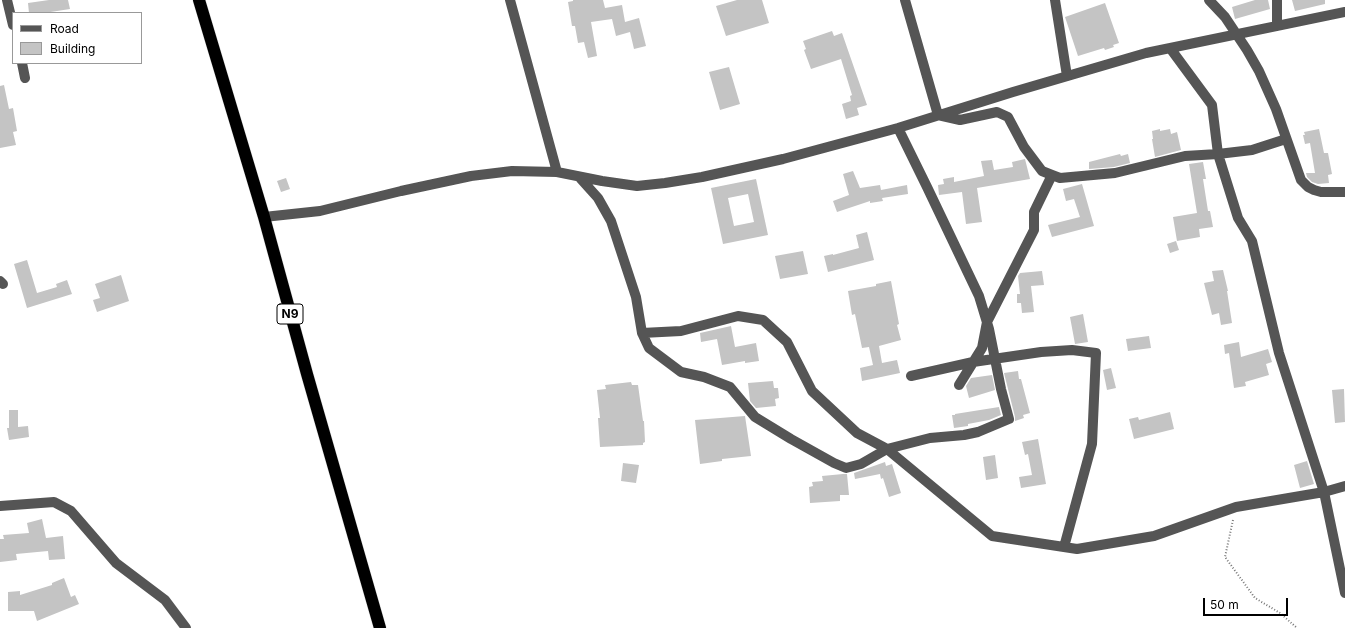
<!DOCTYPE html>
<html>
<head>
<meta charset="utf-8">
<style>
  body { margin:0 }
  #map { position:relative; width:1345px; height:628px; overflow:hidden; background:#fff; font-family:Inter,sans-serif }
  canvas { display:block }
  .legend { position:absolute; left:12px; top:12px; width:130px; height:52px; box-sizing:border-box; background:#fff; border:1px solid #999; margin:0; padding:5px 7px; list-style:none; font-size:12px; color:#000 }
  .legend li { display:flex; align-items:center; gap:8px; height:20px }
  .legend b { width:20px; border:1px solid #999 }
  .scale { position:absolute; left:1203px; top:598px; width:85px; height:18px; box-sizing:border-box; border:2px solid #000; border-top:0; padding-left:5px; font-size:12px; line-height:14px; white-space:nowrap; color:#000; -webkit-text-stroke:3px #fff; paint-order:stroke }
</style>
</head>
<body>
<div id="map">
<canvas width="1345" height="628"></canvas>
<ul class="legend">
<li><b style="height:5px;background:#555"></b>Road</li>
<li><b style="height:11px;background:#c4c4c4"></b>Building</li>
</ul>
<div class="scale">50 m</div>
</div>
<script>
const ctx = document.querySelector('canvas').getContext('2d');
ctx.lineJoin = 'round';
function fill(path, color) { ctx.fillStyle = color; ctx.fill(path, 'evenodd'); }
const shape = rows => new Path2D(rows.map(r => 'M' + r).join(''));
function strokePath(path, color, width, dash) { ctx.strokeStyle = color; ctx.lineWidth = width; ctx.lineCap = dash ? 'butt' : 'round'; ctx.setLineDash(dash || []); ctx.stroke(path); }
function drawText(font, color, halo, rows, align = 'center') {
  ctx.font = font + ' Inter,sans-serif'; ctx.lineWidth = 3.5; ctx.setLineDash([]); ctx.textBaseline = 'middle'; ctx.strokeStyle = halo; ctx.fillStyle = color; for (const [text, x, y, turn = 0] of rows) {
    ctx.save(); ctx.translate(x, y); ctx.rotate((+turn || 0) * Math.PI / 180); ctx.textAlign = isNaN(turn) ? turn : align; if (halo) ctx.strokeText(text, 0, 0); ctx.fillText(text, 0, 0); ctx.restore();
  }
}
fill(shape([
  [49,0,68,0,70,9,44,13,29,13,28,3],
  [573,0,603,0,605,8,622,5,625,22,639,18,646,46,634,49,630,32,616,36,612,19,591,22,597,56,588,58,584,42,578,43,575,26,572,26,568,2,573,1],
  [737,0,762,0,769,23,726,36,716,6],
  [1255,0,1268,0,1270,9,1235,19,1232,7],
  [1292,0,1325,0,1325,4,1295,11],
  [1105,3,1119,43,1113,45,1114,47,1105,50,1104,48,1078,56,1065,17],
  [832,31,834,36,842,33,867,105,857,108,859,115,846,119,842,104,851,101,850,96,852,95,841,59,811,69,804,50,806,49,803,41],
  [729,67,740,104,720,110,709,72],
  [4,85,9,109,13,108,17,131,13,132,16,145,0,148,0,86],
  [1160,129,1160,131,1170,129,1171,134,1177,132,1181,150,1155,157,1152,139,1153,139,1152,131],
  [1319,129,1324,153,1328,153,1332,174,1328,175,1329,183,1318,184,1312,182,1307,177,1306,173,1315,173,1310,143,1305,144,1303,135,1305,135,1304,132],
  [1120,154,1121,156,1128,154,1130,163,1114,167,1089,169,1089,162],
  [1025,159,1030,179,977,188,982,222,966,224,962,192,939,195,938,185,944,184,943,179,954,177,954,182,984,176,981,161,992,160,994,170,1013,167,1012,162],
  [1203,162,1206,179,1203,179,1208,211,1210,211,1213,227,1199,229,1200,237,1177,241,1173,217,1197,213,1189,164],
  [853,171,860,188,880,185,881,190,907,185,908,194,882,198,883,201,870,203,870,201,837,212,833,201,849,195,843,174],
  [286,178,290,189,281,192,277,181],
  [756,179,768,235,723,244,711,188],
  [748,194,754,222,734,226,728,198],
  [1082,184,1094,226,1052,237,1048,225,1080,217,1074,199,1066,201,1063,189],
  [867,232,874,260,828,272,824,256,833,254,833,255,859,248,856,235],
  [1176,241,1179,250,1170,253,1167,244],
  [803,251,808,274,780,279,775,256],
  [27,260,37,293,57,287,56,284,67,280,72,294,27,308,14,264],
  [1223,270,1228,291,1227,291,1232,323,1221,325,1219,313,1212,315,1204,283,1214,281,1212,271],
  [1042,271,1044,285,1031,286,1034,312,1022,313,1021,303,1017,303,1017,294,1020,294,1018,276,1020,273],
  [121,275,129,301,97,312,93,300,100,298,95,284],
  [891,281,899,324,897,325,901,340,879,346,882,363,897,360,900,373,862,381,860,368,873,365,869,347,862,348,855,314,852,315,848,291,876,286,876,284],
  [1083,314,1088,342,1075,344,1070,317],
  [731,326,735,347,756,343,759,361,745,363,745,361,722,365,717,339,701,342,700,333],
  [1149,336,1151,348,1128,351,1126,339],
  [1239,342,1241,357,1268,349,1272,362,1266,364,1269,375,1245,382,1246,386,1234,388,1229,353,1225,354,1224,345],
  [1111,368,1116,388,1107,390,1103,370],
  [1018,371,1019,379,1021,379,1030,413,1023,415,1024,418,1015,421,1015,417,1004,373],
  [992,375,995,390,969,398,966,386,971,378],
  [773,381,774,388,778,388,779,398,775,399,776,406,756,408,750,401,748,383],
  [631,382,632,385,638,385,643,421,644,421,645,442,643,443,643,445,600,447,598,418,600,418,597,390,606,389,605,385],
  [1344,389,1345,422,1335,423,1332,390],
  [999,407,1001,415,989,420,968,424,968,426,954,428,952,415,955,415,955,414],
  [9,410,18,410,18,427,28,426,29,437,9,440,7,428,9,428],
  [1170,412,1174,429,1134,439,1129,419,1138,417,1139,420],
  [745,416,751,456,722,459,722,461,700,464,695,420],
  [1038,439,1046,484,1021,488,1019,477,1032,475,1028,454,1025,455,1022,442],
  [995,455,998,478,986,480,983,457],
  [1307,461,1314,484,1300,488,1294,465],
  [885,462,886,466,892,464,901,493,889,497,883,478,881,479,880,474,855,479,854,473],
  [623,463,639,465,636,483,621,481],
  [843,474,847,474,849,495,840,495,840,501,810,503,809,487,813,486,812,482,823,481,822,476],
  [42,519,46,538,63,536,65,559,49,560,48,551,16,554,17,560,0,562,0,539,4,539,3,535,29,533,27,523],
  [64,578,71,597,75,595,79,604,37,621,34,611,8,611,8,592,20,591,20,595,52,585,52,583]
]), '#c4c4c4');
const highway = shape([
  [199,0,264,217,307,374,380,628]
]);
strokePath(highway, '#dbdbdb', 13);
strokePath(shape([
  [1233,520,1225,557,1255,598,1280,613,1297,628]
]), '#777', 2, [1, 2]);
strokePath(shape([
  [7,0,13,25],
  [510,0,557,172],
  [905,0,938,115,960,120,997,112,1008,117,1024,147,1042,171,1052,175,1060,178,1115,173,1185,156,1218,154,1252,150,1286,139],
  [1055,0,1067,76],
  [1209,0,1225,17,1247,50,1259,71,1276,109,1301,180,1308,187,1314,190,1321,192,1345,192],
  [1277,26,1277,0],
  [1170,48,1212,105,1218,154,1238,218,1252,241,1279,353,1324,492,1345,593],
  [22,63,25,78],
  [580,178,598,198,611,221,636,297,642,333,649,348,681,372,704,377,730,387,755,417,791,439,834,463,846,468,861,464,887,449,930,438,964,435,978,432,1009,419,1001,389,989,329,979,296,927,187,898,128],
  [264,217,320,211,401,191,471,176,512,171,557,172,602,181,637,186,665,183,702,177,783,159,898,128,1013,92,1146,53,1345,12],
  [0,281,3,284],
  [642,333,681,331,738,316,763,320,787,342,812,391,857,433,887,449,992,536,1077,549,1154,536,1236,507,1324,492,1345,486],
  [911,376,973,362,1041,352,1072,350,1096,353,1092,444,1064,547],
  [959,385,982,348,987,322,1034,230,1034,212,1052,175],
  [0,506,54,502,71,511,116,563,165,600,186,628]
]), '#555', 10);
strokePath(highway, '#000', 12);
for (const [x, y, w] of [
  [290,314,26]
]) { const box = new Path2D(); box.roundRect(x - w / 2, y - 10, w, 20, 3); ctx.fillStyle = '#fff'; ctx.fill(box); strokePath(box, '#000', 1); }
drawText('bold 12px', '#000', null, [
  ["N9",290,314]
]);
</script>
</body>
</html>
